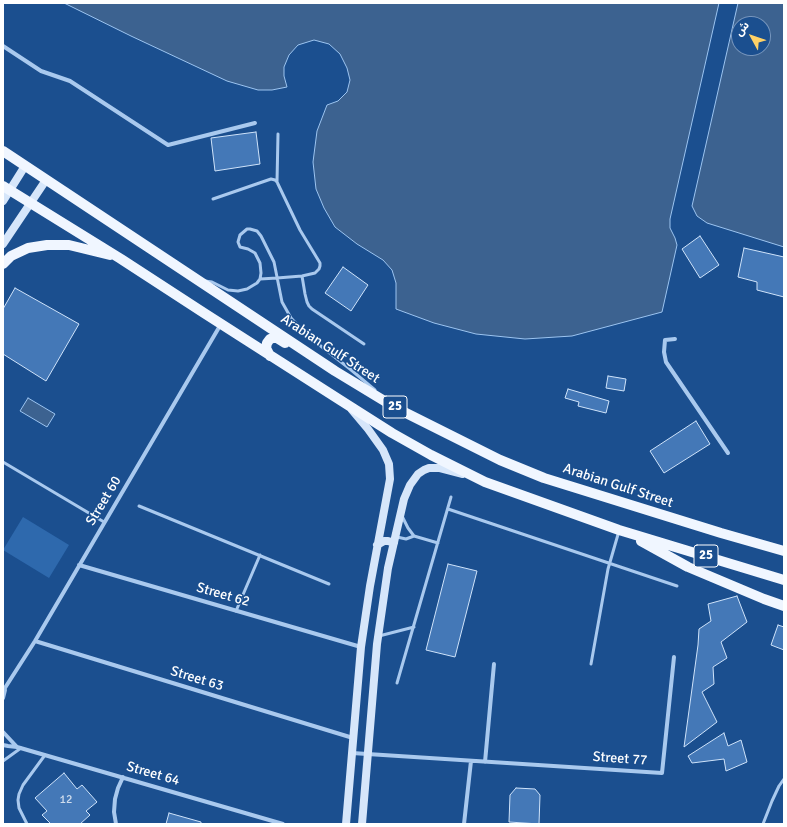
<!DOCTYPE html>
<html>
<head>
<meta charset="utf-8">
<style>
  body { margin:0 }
  #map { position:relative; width:787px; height:827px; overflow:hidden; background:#1b4f8f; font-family:Signika,"Noto Sans Arabic",sans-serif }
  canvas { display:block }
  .frame { position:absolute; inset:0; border:4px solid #fff; pointer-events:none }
  .north { position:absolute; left:731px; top:16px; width:40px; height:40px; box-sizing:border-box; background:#1b4f8f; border:1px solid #7695bc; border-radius:50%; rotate:310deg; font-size:11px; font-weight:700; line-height:16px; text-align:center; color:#fff }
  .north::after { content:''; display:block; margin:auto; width:14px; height:18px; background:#ffd166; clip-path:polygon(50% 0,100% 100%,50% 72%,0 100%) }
</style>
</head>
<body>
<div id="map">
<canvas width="787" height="827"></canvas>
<div class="frame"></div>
<div class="north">ش</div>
</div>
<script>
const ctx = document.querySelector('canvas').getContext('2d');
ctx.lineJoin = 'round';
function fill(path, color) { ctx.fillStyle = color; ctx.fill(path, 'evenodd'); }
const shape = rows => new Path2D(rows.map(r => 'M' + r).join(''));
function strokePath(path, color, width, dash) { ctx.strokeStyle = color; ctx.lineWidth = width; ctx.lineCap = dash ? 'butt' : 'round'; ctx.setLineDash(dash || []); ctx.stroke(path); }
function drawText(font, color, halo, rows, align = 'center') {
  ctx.font = font + ' Signika,sans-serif'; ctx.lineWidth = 3; ctx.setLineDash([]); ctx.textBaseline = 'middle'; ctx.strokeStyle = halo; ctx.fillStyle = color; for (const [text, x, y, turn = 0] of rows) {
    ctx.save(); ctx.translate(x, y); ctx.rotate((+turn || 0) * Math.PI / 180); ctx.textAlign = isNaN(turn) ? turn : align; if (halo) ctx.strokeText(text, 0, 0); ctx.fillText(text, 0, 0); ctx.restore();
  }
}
fill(shape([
  [23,517,69,545,49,578,3,550]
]), '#2e69ad');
const water = shape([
  [64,3,719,3,670,219,670,228,675,238,677,245,662,312,572,336,525,339,476,334,434,323,396,309,396,283,392,270,383,260,357,244,335,227,324,208,316,189,313,162,317,131,327,105,338,101,347,92,350,80,347,68,340,54,329,44,314,40,298,45,289,55,284,67,284,76,287,87,272,90,258,90,227,81,131,36,64,3],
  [738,3,784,3,784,247,707,223,697,216,692,206,738,3],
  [739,24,763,24,763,48,739,48,739,24],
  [28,398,55,414,47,427,20,411,28,398]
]);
fill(water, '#3c6290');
strokePath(water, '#9cc4f0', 1);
const building = shape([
  [256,132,260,164,215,171,211,138,256,132],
  [700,236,719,265,700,278,682,249,700,236],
  [744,248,784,257,784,297,757,290,757,282,738,277,744,248],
  [343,267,368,285,351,311,325,293,343,267],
  [15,288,79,324,46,381,3,354,3,309,15,288],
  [608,376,626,379,624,391,606,388,608,376],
  [568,389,609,401,606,413,578,406,579,402,565,398,568,389],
  [696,421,710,444,664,473,650,451,696,421],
  [448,564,477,571,455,657,426,650,448,564],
  [737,596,747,622,721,642,727,658,713,667,714,684,702,692,717,722,684,747,698,645,699,629,711,621,708,604,737,596],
  [778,625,784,627,784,650,771,645,778,625],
  [724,733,728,746,741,740,747,762,726,771,724,759,692,763,688,756,724,733],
  [64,773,77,789,82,785,97,802,86,811,90,815,80,824,51,824,42,815,47,811,35,798,64,773],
  [516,788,535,789,540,795,539,824,509,822,510,795,516,788],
  [169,813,201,822,201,824,166,824,169,813]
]);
fill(building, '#4478b7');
strokePath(building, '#cfe3fa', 1);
strokePath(shape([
  [277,182,278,134],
  [213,199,271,179,275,180,277,182,300,230,320,263,320,266,319,269,315,273,302,276,277,278,260,279],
  [302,276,305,294,307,302,309,306,312,309,364,344],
  [205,281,212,282,228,290,238,291,247,289,257,283,260,279,261,273,260,263,255,253,248,249,240,247,238,242,240,235,247,229,250,229,257,231,261,236,274,262,282,302,291,318,308,336,350,369,375,390],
  [3,462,104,522],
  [139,506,329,584],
  [448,509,677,586],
  [402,516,408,528,414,536,438,543],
  [397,537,406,539,414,536],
  [236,611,260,555],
  [379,636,414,627],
  [591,664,608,569,619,531],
  [397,683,451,497],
  [3,761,21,748],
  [27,824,19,808,18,800,19,794,23,785,45,755],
  [763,824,772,801,779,786,784,779]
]), '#a9c9ee', 3);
strokePath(shape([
  [3,46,41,71,70,81,168,145,255,123],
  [675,339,665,340,664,352,666,362,728,453],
  [79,565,361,647],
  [35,641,353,738],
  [3,691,35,641,221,324],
  [3,698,5,690],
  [3,732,17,747],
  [3,745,8,746,17,747,283,824],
  [352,753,662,773,674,657],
  [485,762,494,664],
  [116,824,114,812,115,799,118,788,123,777],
  [464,824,471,761]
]), '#a9c9ee', 4);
strokePath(shape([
  [3,201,25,166],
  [3,244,46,180],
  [377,545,384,541,388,541,394,543],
  [346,824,361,647,370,586,390,479,389,464,383,450,368,429,352,410],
  [362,824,377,644,388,568,404,499,410,485,418,474,424,470,429,468,439,468,462,474]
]), '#d6e6fa', 8);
strokePath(shape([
  [3,151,335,371,396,408,500,460,544,478,721,533,784,551],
  [3,186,121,259,204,313,340,400,392,433,431,455,485,482,619,530,784,580],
  [3,264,11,256,28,248,47,245,69,245,110,255],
  [270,356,266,348,267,343,270,339,273,338,277,338,285,343],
  [641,541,688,567,764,599,784,606]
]), '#f0f6ff', 10);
drawText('12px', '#d0dded', null, [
  ["12",66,800]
]);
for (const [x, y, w] of [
  [395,407,24],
  [706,556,24]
]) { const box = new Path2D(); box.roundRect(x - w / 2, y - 11, w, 22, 3); ctx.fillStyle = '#1b4f8f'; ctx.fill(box); strokePath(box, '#fff', 1); }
drawText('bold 13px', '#fff', null, [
  ["25",395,407],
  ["25",706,556]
]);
drawText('14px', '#fff', '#1b4f8f', [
  ["Arabian Gulf Street",330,349,33],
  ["Arabian Gulf Street",618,486,18],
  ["Street 60",104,501,-59],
  ["Street 62",223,595,16],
  ["Street 63",197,679,17],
  ["Street 77",620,759,4],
  ["Street 64",153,774,16]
]);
</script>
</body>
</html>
